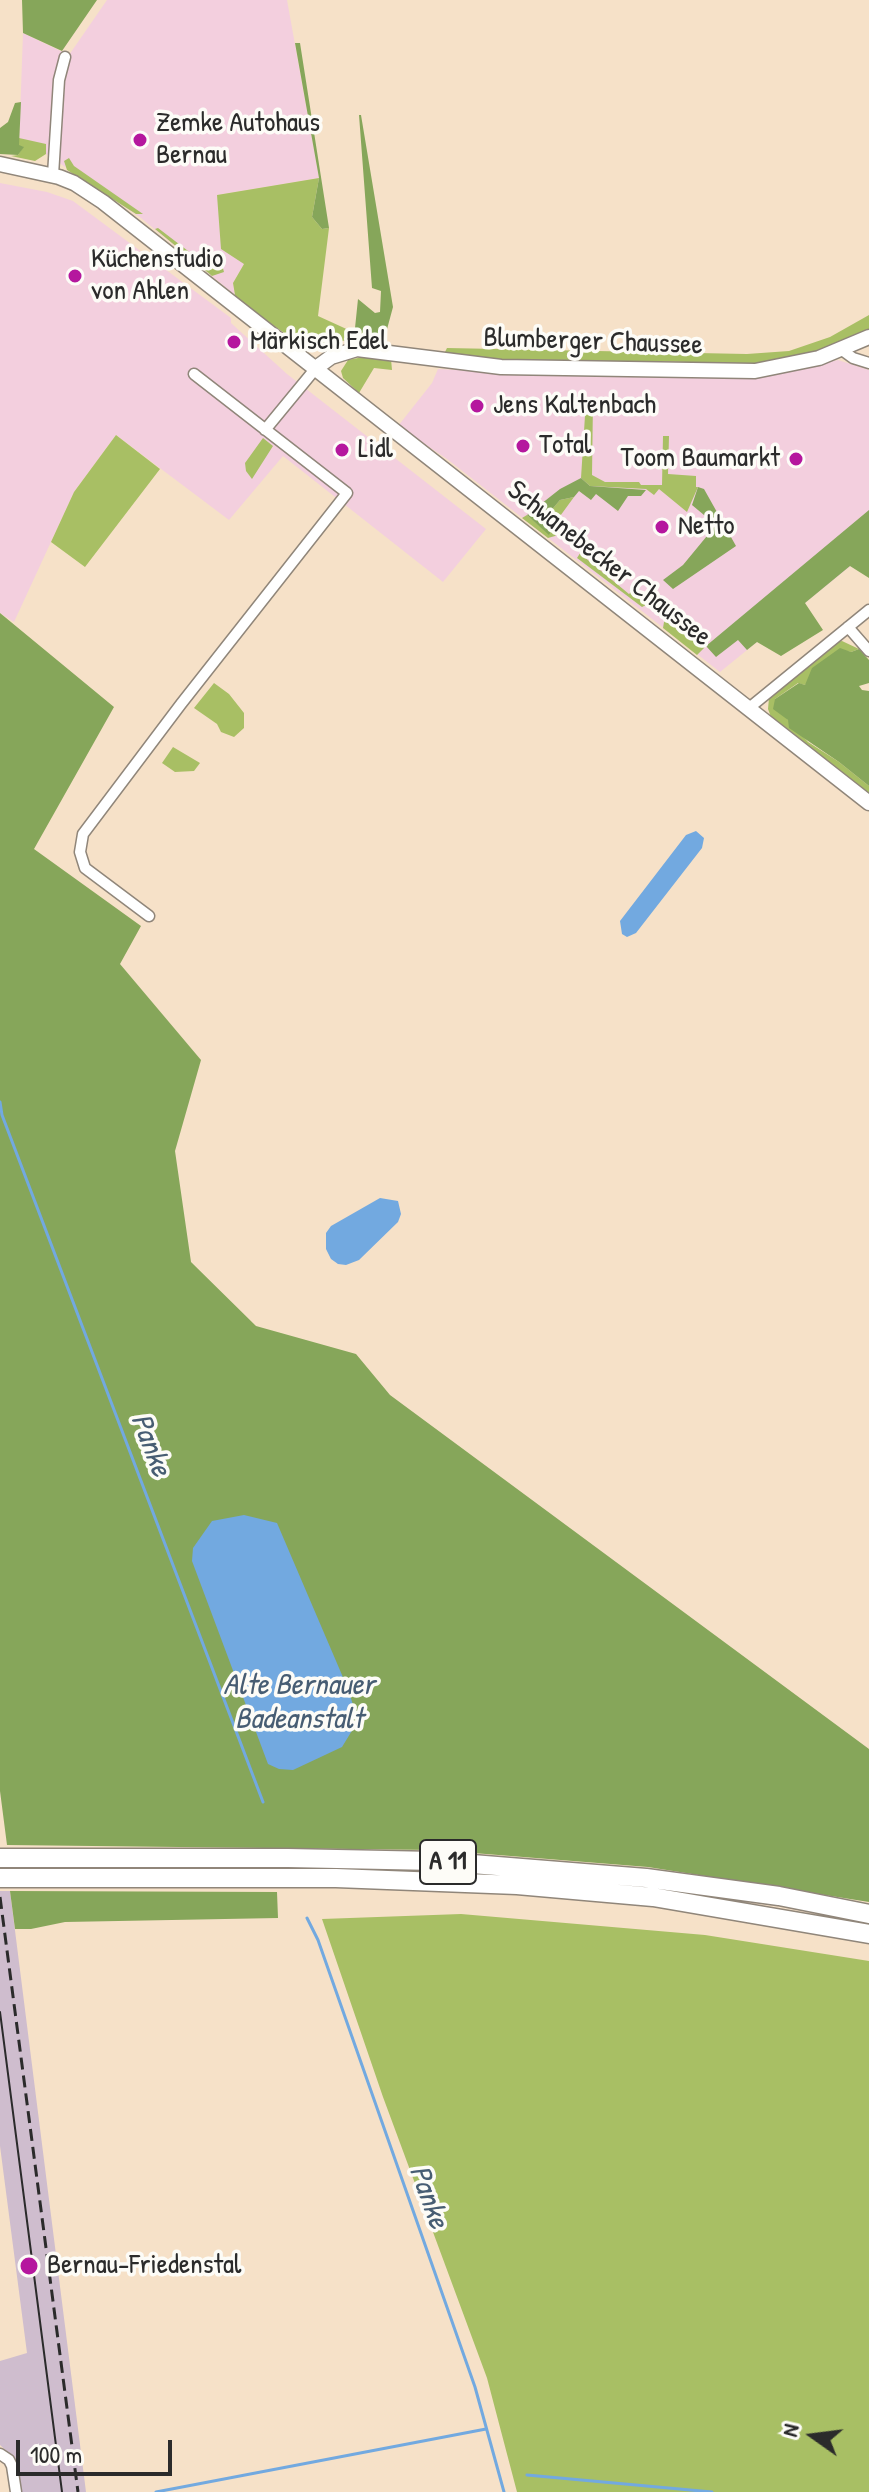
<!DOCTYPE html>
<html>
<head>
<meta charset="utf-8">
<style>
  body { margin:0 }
  #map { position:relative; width:869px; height:2492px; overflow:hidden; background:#f6e1c8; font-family:"Patrick Hand",sans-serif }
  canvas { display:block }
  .north { position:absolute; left:773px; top:2396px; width:80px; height:80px; -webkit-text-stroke:6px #fdfcf7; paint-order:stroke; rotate:284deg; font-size:22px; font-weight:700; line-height:32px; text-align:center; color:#2b2b2b }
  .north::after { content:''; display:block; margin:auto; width:28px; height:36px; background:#2b2b2b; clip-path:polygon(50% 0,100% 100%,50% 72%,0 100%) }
  .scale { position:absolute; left:16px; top:2440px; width:156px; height:36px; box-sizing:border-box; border:4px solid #2b2b2b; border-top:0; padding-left:10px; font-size:24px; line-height:28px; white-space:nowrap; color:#2b2b2b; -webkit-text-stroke:6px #fdfcf7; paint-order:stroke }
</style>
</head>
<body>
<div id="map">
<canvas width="869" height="2492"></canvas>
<div class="north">N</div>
<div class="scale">100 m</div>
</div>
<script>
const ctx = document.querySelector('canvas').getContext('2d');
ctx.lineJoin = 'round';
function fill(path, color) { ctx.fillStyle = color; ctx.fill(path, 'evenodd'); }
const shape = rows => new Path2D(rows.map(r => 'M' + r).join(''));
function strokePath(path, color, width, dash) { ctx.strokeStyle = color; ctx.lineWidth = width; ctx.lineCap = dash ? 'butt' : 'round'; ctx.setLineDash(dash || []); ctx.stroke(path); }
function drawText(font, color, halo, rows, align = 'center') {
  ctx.font = font + ' "Patrick Hand",sans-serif'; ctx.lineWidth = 7; ctx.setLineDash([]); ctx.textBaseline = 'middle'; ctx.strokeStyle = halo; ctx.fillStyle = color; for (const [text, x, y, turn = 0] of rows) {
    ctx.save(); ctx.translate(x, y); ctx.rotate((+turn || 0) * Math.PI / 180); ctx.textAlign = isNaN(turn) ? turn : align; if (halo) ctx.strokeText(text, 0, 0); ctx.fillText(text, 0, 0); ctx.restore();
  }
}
fill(shape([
  [107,0,287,0,319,178,217,195,244,264,233,283,235,295,141,218,46,154,19,146,23,33,69,55],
  [0,183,47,192,73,201,231,318,231,323,287,374,486,529,443,582,283,456,229,520,116,435,74,492,14,622,0,613],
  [838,360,869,370,869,551,720,672,447,459,398,426,432,383,438,369,560,375,762,377]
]), '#f3cfde');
fill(shape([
  [0,1891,10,1891,86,2492,21,2492,17,2465,12,2456,0,2445,0,2361,27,2353,0,2146]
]), '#cfbdce');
fill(shape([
  [19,138,46,144,46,154,35,161,11,156,18,155,23,147,19,146],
  [69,158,74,166,143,214,136,214,67,170,64,161],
  [319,178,312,217,322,229,329,228,318,316,353,332,355,328,383,344,360,339,341,341,320,349,304,347,239,301,235,295,233,283,244,264,221,249,217,195],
  [158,228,192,254,222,265,224,272,212,276,155,229],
  [869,315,869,329,845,341,807,355,761,363,686,365,686,362,651,361,650,366,518,362,443,356,447,348,747,354,789,351,830,337],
  [368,356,391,359,392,370,374,368,359,393,343,378,341,371,348,360],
  [586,400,593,401,592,475,605,482,639,482,641,485,662,485,663,436,669,436,668,474,696,476,696,487,698,487,687,512,659,489,654,495,646,489,590,486,581,478],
  [116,435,160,469,85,567,51,542,74,492],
  [263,438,273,446,252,479,246,471,245,463],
  [574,497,555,523,561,529,555,536,548,538,522,518,527,515,549,534,548,514,560,500],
  [584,547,586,550,583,556,629,594,634,589,647,596,649,601,646,605,642,607,577,558],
  [677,607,706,646,697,655,663,628,665,616],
  [842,641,859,649,851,652,845,651,805,685,798,683,775,699,788,720,808,742,839,762,869,786,869,796,772,720,768,709,769,698,836,642],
  [214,683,229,694,244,713,244,728,234,737,221,732,217,724,194,708],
  [173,747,200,763,194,771,175,772,162,763],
  [461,1914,705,1935,869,1961,869,2492,517,2492,487,2378,383,2097,322,1919]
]), '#a8bf64');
fill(shape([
  [22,0,97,0,62,51,23,33],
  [295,43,300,43,329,228,322,229,312,217,319,178],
  [21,102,19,145,24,147,18,155,0,154,0,128,8,122,15,103],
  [359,115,361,115,393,307,383,344,355,328,358,299,375,313,380,312,381,291,372,288],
  [581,478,590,486,646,490,641,496,628,496,618,511,596,494,591,500,579,491,574,497,560,500,549,513,555,523,549,535,527,515,560,489],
  [698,487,704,489,736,546,673,589,663,580,683,565,716,525,692,505],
  [869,510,869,578,850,566,805,603,823,630,781,656,757,642,747,650,738,640,716,657,706,646],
  [0,613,114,707,34,849,141,926,120,964,201,1060,175,1151,191,1262,256,1326,356,1354,390,1395,869,1749,869,1902,648,1867,436,1850,7,1845,0,1791],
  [840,648,851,652,859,649,869,660,869,683,859,686,862,690,869,691,869,786,839,762,789,728,788,720,773,709,775,699,799,683,805,685,812,668],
  [10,1891,277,1892,278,1918,65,1922,31,1929,15,1929]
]), '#86a65a');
fill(shape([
  [696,831,704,838,702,848,636,933,627,937,622,934,620,921,686,835],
  [380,1198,398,1201,401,1214,398,1222,359,1260,346,1265,338,1264,331,1259,326,1249,326,1233,331,1226],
  [244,1515,277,1523,348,1689,354,1708,353,1729,342,1747,293,1770,279,1769,268,1764,192,1561,193,1548,212,1521]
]), '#72a9e0');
strokePath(shape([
  [0,1102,2,1115,263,1802],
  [307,1918,318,1940,475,2387,504,2492],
  [527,2475,712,2492],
  [156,2492,486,2429]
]), '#72a9e0', 3);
const minor = shape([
  [53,175,59,80,65,57],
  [842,350,853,358,869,363],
  [265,430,316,368],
  [848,627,869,651],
  [749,708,869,610],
  [149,916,85,868,80,852,83,834,181,704,347,493,194,374],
  [0,2454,9,2460,12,2466,16,2492]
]);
const secondary = shape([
  [0,164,59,177,74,183,103,202,869,803],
  [316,368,331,357,357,349,501,367,755,371,819,358,869,337]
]);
const motorway = shape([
  [0,1858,288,1858,435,1861,646,1878,779,1896,869,1914],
  [0,1878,336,1878,517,1885,653,1897,869,1934]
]);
strokePath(minor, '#90867a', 13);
strokePath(secondary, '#90867a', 17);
strokePath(motorway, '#90867a', 21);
strokePath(minor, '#fff', 10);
strokePath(secondary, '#fff', 14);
strokePath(motorway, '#fff', 18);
strokePath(shape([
  [0,2012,62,2492]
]), '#2b2b2b', 2);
strokePath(shape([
  [0,1897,78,2492]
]), '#2b2b2b', 3, [12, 6]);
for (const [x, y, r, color] of [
  [140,140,8,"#b5179e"],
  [75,276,8,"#b5179e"],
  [234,342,8,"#b5179e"],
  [477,406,8,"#b5179e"],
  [523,446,8,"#b5179e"],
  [342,450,8,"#b5179e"],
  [796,459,8,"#b5179e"],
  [662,527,8,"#b5179e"],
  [29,2266,10,"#b5179e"]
]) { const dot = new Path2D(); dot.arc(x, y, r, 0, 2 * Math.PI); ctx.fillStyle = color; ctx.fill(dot); strokePath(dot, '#fdfcf7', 3); }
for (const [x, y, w] of [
  [448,1862,56]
]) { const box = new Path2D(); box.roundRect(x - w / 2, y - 22, w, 44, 6); ctx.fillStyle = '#fdfcf7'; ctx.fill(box); strokePath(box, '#2b2b2b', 2); }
drawText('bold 26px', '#2b2b2b', null, [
  ["A 11",448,1862]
]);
drawText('28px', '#2b2b2b', '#fdfcf7', [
  ["Zemke Autohaus",156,124],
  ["Bernau",156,156],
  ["Küchenstudio",91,260],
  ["von Ahlen",91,292],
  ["Märkisch Edel",250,342],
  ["Jens Kaltenbach",493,406],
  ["Total",539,446],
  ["Lidl",358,450],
  ["Toom Baumarkt",780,459,"right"],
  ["Netto",678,527],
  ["Bernau-Friedenstal",47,2266]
], 'left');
drawText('28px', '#2b2b2b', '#fdfcf7', [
  ["Blumberger Chaussee",593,342,2],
  ["Schwanebecker Chaussee",609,564,38]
]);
drawText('italic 30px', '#475d73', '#fdfcf7', [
  ["Panke",150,1445,69],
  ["Alte Bernauer",299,1686],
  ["Badeanstalt",299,1720],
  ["Panke",428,2197,70]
]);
</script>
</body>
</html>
